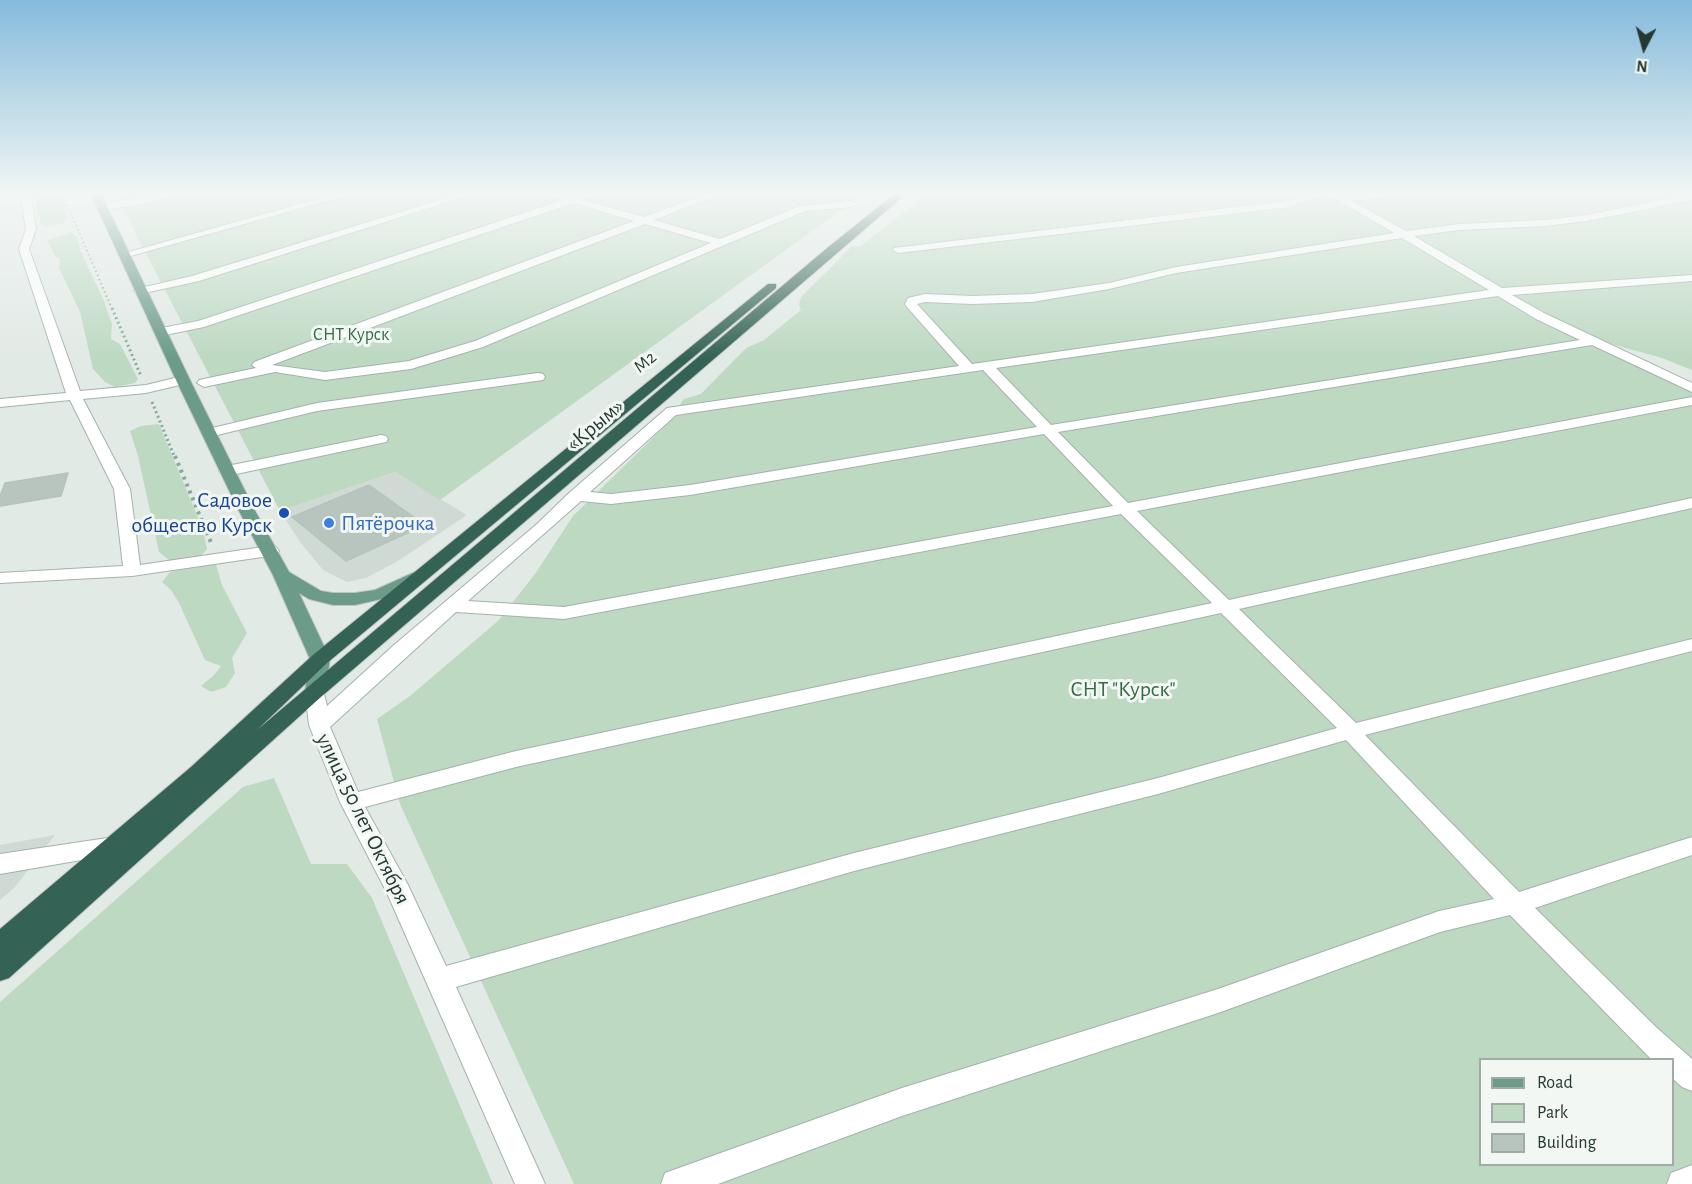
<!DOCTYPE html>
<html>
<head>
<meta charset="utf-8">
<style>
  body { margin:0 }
  #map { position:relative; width:1692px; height:1184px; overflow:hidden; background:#e2eae6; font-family:"Alegreya Sans",sans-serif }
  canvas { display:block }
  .legend { position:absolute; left:1479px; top:1058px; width:195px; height:108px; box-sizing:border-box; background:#f2f7f4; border:2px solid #a0aba6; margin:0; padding:8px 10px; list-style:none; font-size:18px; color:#243932 }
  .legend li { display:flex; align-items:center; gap:12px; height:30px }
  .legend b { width:30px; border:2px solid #a0aba6 }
  .north { position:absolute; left:1614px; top:18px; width:60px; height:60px; -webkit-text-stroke:4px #f2f7f4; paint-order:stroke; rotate:186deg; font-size:16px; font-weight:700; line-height:24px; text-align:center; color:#243932 }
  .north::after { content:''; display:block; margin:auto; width:21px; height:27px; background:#243932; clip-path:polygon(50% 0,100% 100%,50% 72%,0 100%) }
</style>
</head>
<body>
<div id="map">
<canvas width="1692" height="1184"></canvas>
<ul class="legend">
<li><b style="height:8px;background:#6c9b8a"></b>Road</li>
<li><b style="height:16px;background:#bdd9c2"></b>Park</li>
<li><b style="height:16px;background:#b8c5bf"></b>Building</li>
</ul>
<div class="north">N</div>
</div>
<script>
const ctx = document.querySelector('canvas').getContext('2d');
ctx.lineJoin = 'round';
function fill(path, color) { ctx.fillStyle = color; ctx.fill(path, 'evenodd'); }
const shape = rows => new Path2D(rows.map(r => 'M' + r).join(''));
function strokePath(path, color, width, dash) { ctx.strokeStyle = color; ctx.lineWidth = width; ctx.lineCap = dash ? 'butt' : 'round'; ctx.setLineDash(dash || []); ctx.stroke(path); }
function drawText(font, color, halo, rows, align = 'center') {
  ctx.font = font + ' "Alegreya Sans",sans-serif'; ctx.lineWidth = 6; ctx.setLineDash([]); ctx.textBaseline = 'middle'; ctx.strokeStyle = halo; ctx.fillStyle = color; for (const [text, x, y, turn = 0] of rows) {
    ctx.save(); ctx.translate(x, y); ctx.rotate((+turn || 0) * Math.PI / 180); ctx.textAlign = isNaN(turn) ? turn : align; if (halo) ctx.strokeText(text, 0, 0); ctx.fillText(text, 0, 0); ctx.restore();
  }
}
fill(shape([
  [395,472,467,515,398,561,366,578,347,582,323,570,300,542,280,511],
  [55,835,15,887,0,900,0,845]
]), '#d0dad5');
fill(shape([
  [34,192,62,192,67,218,62,224,47,227,41,224],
  [114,192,866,192,440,500,395,472,280,511],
  [930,192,1692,192,1692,370,1662,358,1604,342,1692,385,1692,1184,574,1184,400,804,377,719,410,696,498,621,535,574,573,516,663,428,684,399,701,394,746,348,764,340,801,310,799,305,801,297,852,246,861,246],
  [1480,1060,1672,1060,1672,1164,1480,1164],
  [72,233,77,237,80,250,104,301,112,324,111,339,120,344,138,379,135,383,115,387,105,382,93,369,80,312,59,268,60,259,55,256,47,240],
  [159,424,203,530,207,549,200,557,170,561,159,552,138,456,130,431,141,426],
  [216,564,222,585,247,633,232,658,235,673,226,687,211,692,201,686,214,675,221,666,205,660,179,603,171,590,162,582,170,572,195,566],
  [274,778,311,864,347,864,372,898,493,1184,0,1184,0,1002,243,787]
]), '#bdd9c2');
const building = shape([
  [68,473,61,496,0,506,0,496,5,483,68,473],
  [369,485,425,525,346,561,292,517,369,485]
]);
fill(building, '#b8c5bf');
strokePath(building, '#b5c3bc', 1.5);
const minor = shape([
  [20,192,30,192,36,229,29,249,80,391,146,385,183,376,190,380,188,383,146,393,83,399,130,489,140,565,270,546,276,547,279,551,276,555,132,576,0,583,0,573,123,566,114,489,70,400,0,407,0,399,66,393,19,249,26,229,20,192],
  [171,192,187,192,144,204,100,210,95,207,100,204,171,192],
  [343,192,358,192,127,257,123,258,118,255,343,192],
  [466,192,480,192,199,281,140,294,134,291,136,289,192,276,466,192],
  [541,192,556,192,573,197,588,192,602,192,583,200,644,217,712,192,725,192,654,220,720,239,800,206,852,201,857,204,852,207,805,211,483,347,411,369,325,380,275,372,204,387,197,383,199,380,256,368,252,365,254,362,634,221,574,203,204,327,160,336,154,332,156,329,198,321,253,303,563,200,541,192],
  [645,224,711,243,475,341,409,361,325,372,272,365,645,224],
  [1314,192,1331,192,1343,196,1379,192,1407,192,1402,195,1352,201,1406,231,1459,224,1544,220,1587,215,1692,194,1692,200,1587,221,1544,226,1459,230,1414,236,1502,288,1692,275,1692,281,1512,295,1544,313,1692,383,1692,392,1592,345,1058,432,1128,503,1692,397,1692,405,1137,511,1229,600,1692,498,1692,508,1239,609,1356,723,1692,639,1692,651,1365,735,1519,892,1692,837,1692,855,1535,908,1657,1028,1692,1059,1692,1091,1682,1087,1672,1078,1672,1060,1652,1060,1510,915,1440,932,1218,1013,902,1116,718,1184,661,1184,665,1173,676,1169,902,1088,1218,989,1439,911,1494,899,1346,740,1158,794,854,871,456,987,545,1184,515,1184,387,893,340,802,309,725,305,691,308,686,315,684,322,686,327,706,394,645,537,524,569,493,667,408,959,366,907,307,905,304,908,298,925,294,972,296,1032,294,1109,283,1176,267,1394,233,1339,201,1322,195,1290,207,898,253,893,250,894,248,1288,201,1314,192],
  [1402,238,1489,290,972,364,917,304,925,302,972,304,1032,302,1109,289,1176,273,1402,238],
  [1498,296,1536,319,1580,340,1051,425,996,368,1498,296],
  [983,370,1037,427,690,485,611,494,590,492,676,415,983,370],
  [1044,434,1113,506,564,607,468,601,581,501,611,504,690,495,1044,434],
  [1121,514,1212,603,516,751,358,792,330,727,456,612,564,619,1121,514],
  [1221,613,1337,728,1158,778,854,853,446,966,408,885,365,807,516,767,1221,613],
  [538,373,543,374,545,377,543,380,317,411,209,437,202,433,204,430,317,403,538,373],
  [381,435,386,436,388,439,386,442,227,476,219,471,227,466,381,435],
  [114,837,122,839,126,846,122,853,0,874,0,854,114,837],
  [1692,1165,1692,1184,1667,1184,1671,1173,1692,1165]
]);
const major = shape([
  [90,192,100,192,190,380,254,509,289,572,321,591,333,593,355,593,375,590,415,572,421,573,424,577,421,581,386,598,355,605,333,605,309,599,299,593,330,659,325,691,322,696,315,698,308,696,305,691,310,659,273,575,238,509,176,380,90,192]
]);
const highway = shape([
  [897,192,908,192,322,696,9,978,0,981,0,929,191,767,313,655,768,284,776,284,776,288,327,663,257,730,826,249,897,192]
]);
strokePath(minor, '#a5b1ac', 2);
strokePath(major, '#bdc4c2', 2);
strokePath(highway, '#bdc4c2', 2);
strokePath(shape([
  [62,192,112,309]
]), '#86aa9c', 2, [1.5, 3]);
strokePath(shape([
  [112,308,141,376],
  [152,402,175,458]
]), '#86aa9c', 3, [2, 3]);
strokePath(shape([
  [175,456,212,545]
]), '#86aa9c', 4, [3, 4.5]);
fill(minor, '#fff');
fill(major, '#6c9b8a');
fill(highway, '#346254');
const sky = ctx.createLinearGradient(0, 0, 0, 358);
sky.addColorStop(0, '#85bbdc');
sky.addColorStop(0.54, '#f2f6f4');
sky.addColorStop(1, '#f2f6f400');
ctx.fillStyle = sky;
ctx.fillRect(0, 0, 1692, 358);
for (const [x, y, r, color] of [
  [284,513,6,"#1a4fb4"],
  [329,523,6,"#3f7fe0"]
]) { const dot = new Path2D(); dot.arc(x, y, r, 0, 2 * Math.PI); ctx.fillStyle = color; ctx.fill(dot); strokePath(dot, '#f2f7f4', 2); }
drawText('18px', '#336b44', '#f2f7f4', [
  ["СНТ Курск",351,335]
]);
drawText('18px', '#243932', '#f2f7f4', [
  ["М2",645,362,-39]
]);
drawText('22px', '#243932', '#f2f7f4', [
  ["«Крым»",595,425,-40],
  ["улица 50 лет Октября",363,819,64]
]);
drawText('22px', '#164399', '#f2f7f4', [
  ["Садовое",272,500],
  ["общество Курск",272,525]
], 'right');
drawText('22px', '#366cbe', '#f2f7f4', [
  ["Пятёрочка",341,523]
], 'left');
drawText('22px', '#336b44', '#f2f7f4', [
  ["СНТ \"Курск\"",1123,689]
]);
</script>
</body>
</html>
